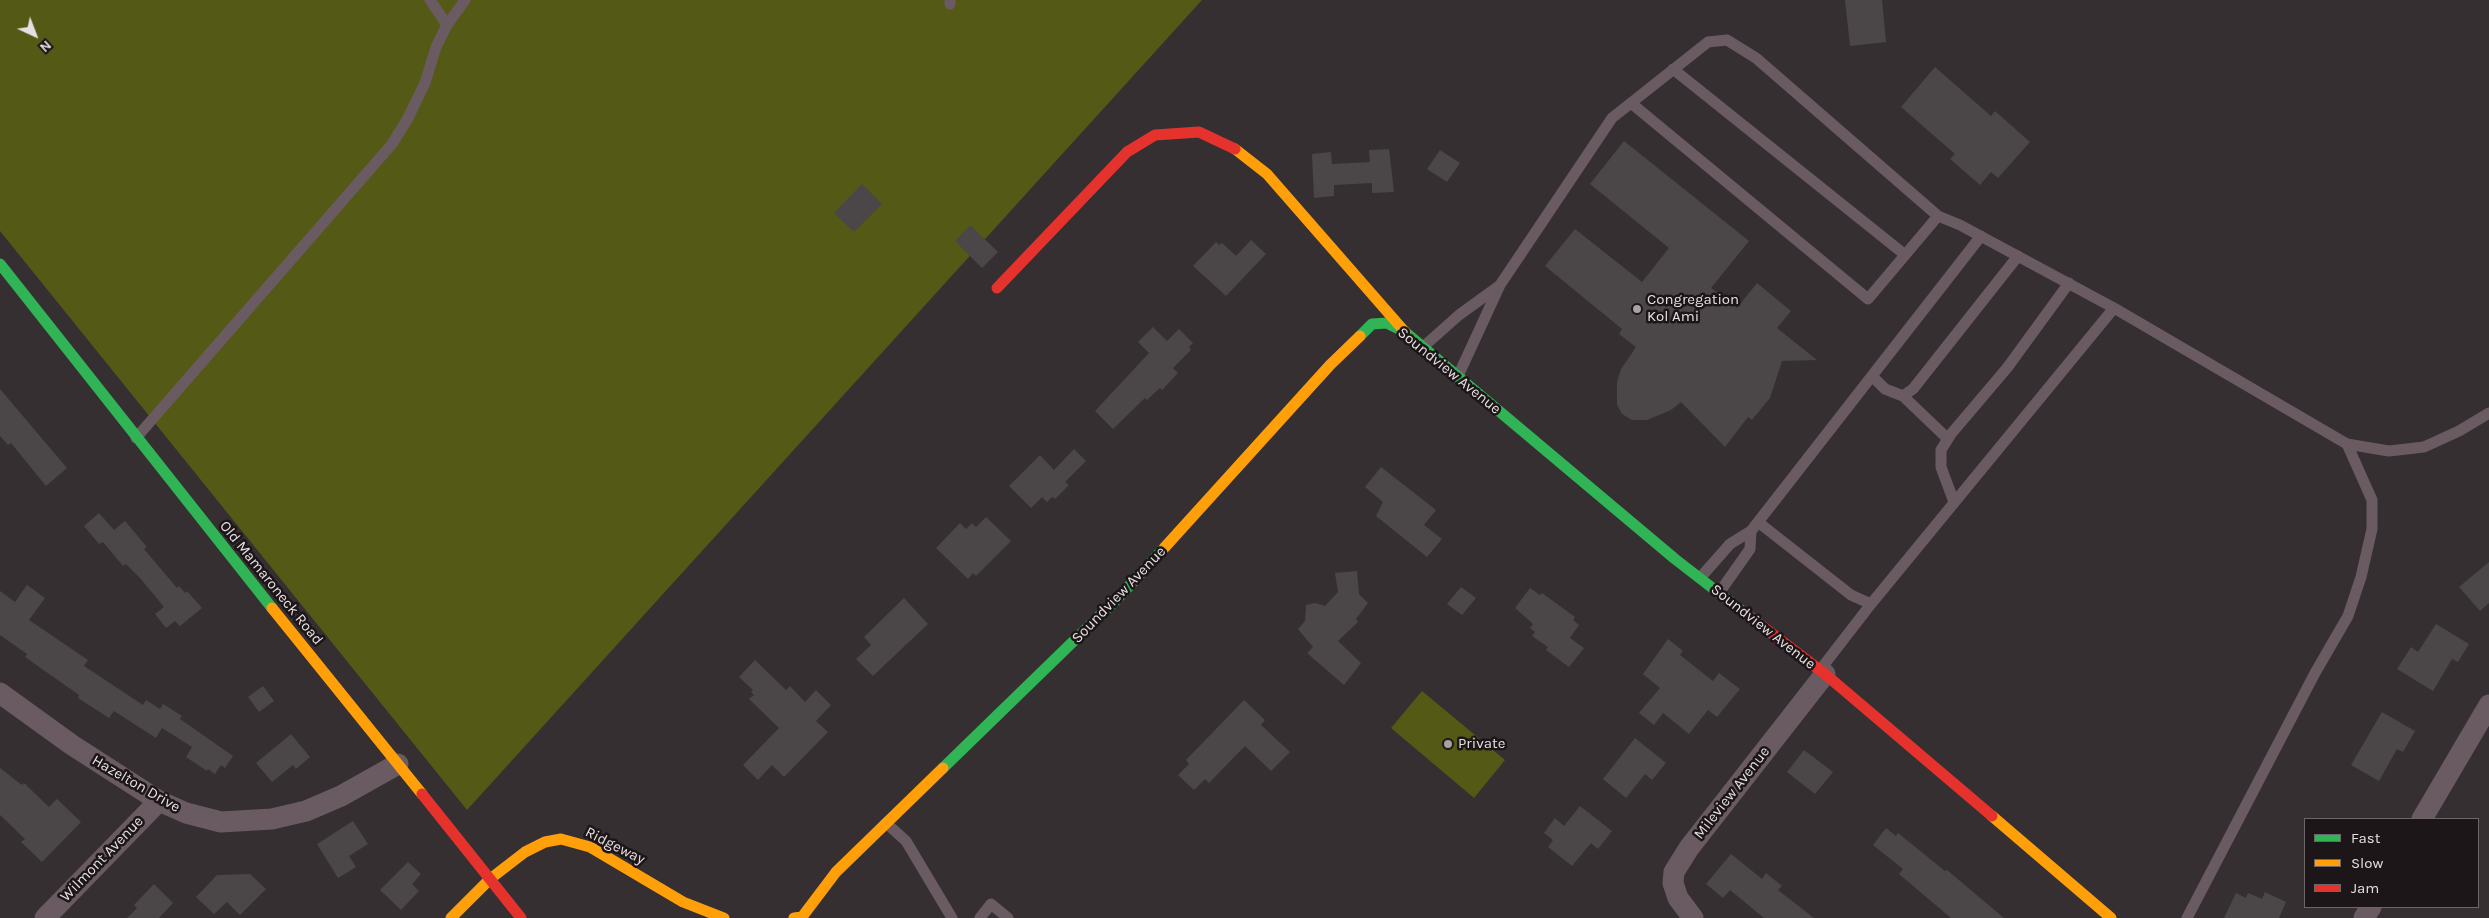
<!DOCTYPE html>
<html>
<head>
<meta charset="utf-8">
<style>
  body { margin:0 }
  #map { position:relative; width:2489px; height:918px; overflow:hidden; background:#352f32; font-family:Karla,sans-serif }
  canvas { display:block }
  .legend { position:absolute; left:2304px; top:818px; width:175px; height:90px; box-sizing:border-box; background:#1c1618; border:1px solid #6d6669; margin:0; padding:6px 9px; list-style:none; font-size:15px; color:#e7dfe2 }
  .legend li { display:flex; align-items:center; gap:10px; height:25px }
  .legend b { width:25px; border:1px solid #6d6669 }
  .north { position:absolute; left:10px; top:10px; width:50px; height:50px; -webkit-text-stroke:4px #1c1618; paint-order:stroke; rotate:137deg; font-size:14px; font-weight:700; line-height:20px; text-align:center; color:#e7dfe2 }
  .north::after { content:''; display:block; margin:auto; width:18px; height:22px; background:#e7dfe2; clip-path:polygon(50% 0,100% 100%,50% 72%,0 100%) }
</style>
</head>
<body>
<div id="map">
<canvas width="2489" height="918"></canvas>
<ul class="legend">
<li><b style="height:6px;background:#30b455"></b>Fast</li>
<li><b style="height:6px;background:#ff9f0a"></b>Slow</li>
<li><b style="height:6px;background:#e5322d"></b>Jam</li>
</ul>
<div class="north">N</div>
</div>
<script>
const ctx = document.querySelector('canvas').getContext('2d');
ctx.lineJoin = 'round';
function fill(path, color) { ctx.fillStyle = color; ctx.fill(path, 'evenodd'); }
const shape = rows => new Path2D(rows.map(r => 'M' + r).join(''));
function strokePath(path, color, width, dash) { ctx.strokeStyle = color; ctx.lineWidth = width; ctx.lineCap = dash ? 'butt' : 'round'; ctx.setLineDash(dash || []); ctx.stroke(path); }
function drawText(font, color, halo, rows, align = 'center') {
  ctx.font = font + ' Karla,sans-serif'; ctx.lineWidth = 5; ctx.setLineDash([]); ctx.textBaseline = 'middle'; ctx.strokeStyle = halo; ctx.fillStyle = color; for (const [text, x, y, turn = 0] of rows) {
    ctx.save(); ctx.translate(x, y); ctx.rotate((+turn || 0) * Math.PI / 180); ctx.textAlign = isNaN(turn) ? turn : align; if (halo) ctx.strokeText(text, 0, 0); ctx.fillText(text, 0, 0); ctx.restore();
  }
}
fill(shape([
  [0,0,1202,0,467,810,0,231],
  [1422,691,1505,760,1474,798,1391,728]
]), '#555916');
fill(shape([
  [1845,0,1882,0,1886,42,1850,46],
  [1935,67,1991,116,1995,111,2030,142,1998,178,1991,172,1980,185,1950,159,1955,154,1901,107],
  [1624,141,1749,241,1711,288,1737,308,1757,283,1791,311,1777,328,1817,360,1782,361,1770,398,1752,420,1748,417,1725,447,1681,402,1671,410,1647,420,1632,420,1622,414,1617,405,1617,382,1621,369,1636,347,1619,334,1622,329,1545,266,1575,229,1642,282,1669,248,1590,184],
  [1389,149,1394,192,1372,193,1372,183,1334,185,1334,196,1314,198,1312,154,1331,152,1332,164,1370,162,1369,150],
  [1440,150,1460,163,1447,182,1427,169],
  [862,184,882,204,854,232,834,213],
  [970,225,998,252,982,268,955,241],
  [1251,240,1266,254,1226,296,1193,266,1216,242,1219,245,1222,243,1236,256],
  [1153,327,1167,341,1179,329,1193,343,1189,347,1191,350,1173,368,1178,373,1162,390,1160,388,1147,400,1145,398,1113,429,1095,411,1149,353,1138,342],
  [0,389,67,468,46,486,11,443,8,445,0,436],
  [1074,449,1086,461,1065,482,1069,485,1055,499,1052,497,1047,502,1042,497,1031,508,1009,486,1040,455,1054,470],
  [1381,467,1436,510,1424,525,1442,539,1427,557,1376,516,1383,502,1365,487],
  [99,513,114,530,125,521,147,547,144,549,177,588,179,586,185,593,187,591,202,608,180,626,175,621,166,628,155,614,164,607,140,578,126,564,123,566,103,542,99,544,84,526],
  [986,517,1011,541,976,576,973,573,968,579,936,548,960,523,966,529,972,523,976,527],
  [2489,562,2489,603,2480,611,2459,587],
  [1357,571,1359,594,1368,603,1356,619,1358,622,1338,641,1361,663,1344,685,1307,653,1313,647,1298,629,1305,621,1306,605,1315,603,1325,606,1338,592,1335,573],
  [27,585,45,598,29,620,88,660,84,666,143,705,146,700,160,709,163,704,182,716,180,719,233,756,225,768,221,765,215,774,208,769,207,771,186,757,192,747,162,728,156,738,114,711,109,718,78,698,79,695,25,657,27,654,0,635,0,591,15,602],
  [1461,587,1476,598,1462,615,1447,604],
  [1530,588,1540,595,1542,593,1575,617,1573,620,1579,625,1570,638,1584,648,1569,667,1546,650,1548,647,1532,636,1535,632,1530,628,1533,624,1515,608],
  [904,598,928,624,873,676,856,659,871,645,864,637],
  [2436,624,2469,644,2458,662,2452,659,2433,691,2397,669,2411,647,2418,652],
  [1668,639,1683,651,1680,655,1713,681,1719,673,1740,689,1717,717,1708,710,1689,734,1663,713,1654,725,1639,713,1660,688,1643,674],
  [755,660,786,690,790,686,805,702,816,690,831,705,816,721,828,732,784,777,772,765,758,780,743,765,779,728,749,699,754,695,751,692,753,690,739,677],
  [263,686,274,701,259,712,248,697],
  [1244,700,1265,720,1261,725,1290,752,1271,771,1245,746,1209,783,1205,779,1194,790,1178,775,1189,764,1186,760],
  [2382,712,2415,731,2403,752,2397,749,2379,781,2351,765],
  [291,734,310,757,296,769,293,765,272,782,256,763],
  [1635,738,1666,763,1652,780,1645,774,1626,798,1603,779],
  [1804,750,1833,772,1815,794,1787,772],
  [0,768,22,785,24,783,49,807,57,799,81,822,42,862,21,842,25,839,0,815],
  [1580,806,1612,831,1598,849,1591,843,1572,866,1548,847,1553,840,1544,833,1555,818,1564,826],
  [353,821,368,844,349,856,356,867,338,878,317,844],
  [1886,828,1896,836,1898,833,1945,871,1947,870,2004,918,1951,918,1899,874,1903,869,1873,845],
  [1731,854,1762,879,1766,873,1782,886,1778,890,1814,918,1764,918,1730,890,1723,898,1706,884],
  [408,862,421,874,412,884,419,891,401,910,380,890],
  [250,874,266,889,240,915,227,902,214,914,196,897,217,875],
  [154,884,173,903,159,918,127,918,137,908,134,905],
  [2265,892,2286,902,2279,918,2224,918,2236,893,2246,898,2248,893,2262,899]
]), '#4b4648');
strokePath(shape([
  [430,0,447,25],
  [950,0,950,4],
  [1673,69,1904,254],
  [1631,103,1868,299,1938,216,1960,225,2114,308,1871,604,1820,670],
  [2114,308,2347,444,2389,451,2424,447,2459,431,2489,413],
  [1423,347,1459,315,1499,286],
  [1458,376,1500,285,1612,118,1708,42,1727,40,1756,58,1938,216],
  [1872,376,1885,389,1903,396,1913,389,2018,256],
  [1903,396,1948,439],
  [136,438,392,144,408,118,425,83,436,47,447,25,465,0],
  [1954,502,1941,467,1941,450,1951,434,2007,368,2069,283],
  [1758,522,1851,595,1871,604],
  [1700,578,1730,544,1751,531,1981,236],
  [1719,593,1750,549,1751,531],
  [886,823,906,841,952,918],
  [980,918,991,904,1008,918],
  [2187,918,2315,673,2348,616,2361,577,2372,529,2372,500,2347,444]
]), '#6a5a62', 11);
strokePath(shape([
  [0,693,72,745,159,801,186,813,221,822,272,819,306,811,341,796,398,764],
  [2422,819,2489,705],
  [45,918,159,801],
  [1693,918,1678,898,1673,883,1674,872,1689,848,1825,674],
  [2364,918,2371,907]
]), '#6a5a62', 21);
strokePath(shape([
  [0,264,272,608],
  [1360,336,1372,324,1387,323,1405,332,1675,559,1746,614],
  [943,768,1119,597,1165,547]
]), '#30b455', 11);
strokePath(shape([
  [1235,149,1267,174,1405,332],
  [1165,547,1330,365,1360,336],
  [272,608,422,794],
  [1992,816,2111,918],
  [451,918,490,879,525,852,545,842,561,839,590,847,683,902,724,918],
  [794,918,802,917,836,872,943,768]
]), '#ff9f0a', 11);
strokePath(shape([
  [997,288,1127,152,1155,135,1199,132,1235,149],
  [1746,614,1825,674,1992,816],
  [422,794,521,918]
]), '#e5322d', 11);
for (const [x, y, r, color] of [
  [1637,309,5,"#a9a1a4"],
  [1448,744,5,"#a9a1a4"]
]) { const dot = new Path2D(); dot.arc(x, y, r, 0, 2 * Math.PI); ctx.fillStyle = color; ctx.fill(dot); strokePath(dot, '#1c1618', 2); }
drawText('15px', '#e7dfe2', '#1c1618', [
  ["Congregation",1647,300],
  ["Kol Ami",1647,317],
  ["Private",1458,744]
], 'left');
drawText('15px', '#e7dfe2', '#1c1618', [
  ["Soundview Avenue",1449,371,39],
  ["Old Mamaroneck Road",271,583,51],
  ["Soundview Avenue",1119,595,-46],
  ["Soundview Avenue",1763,627,38],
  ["Hazelton Drive",136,784,30],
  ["Mileview Avenue",1732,793,-52],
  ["Ridgeway",615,846,27],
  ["Wilmont Avenue",102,859,-46]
]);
</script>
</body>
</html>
